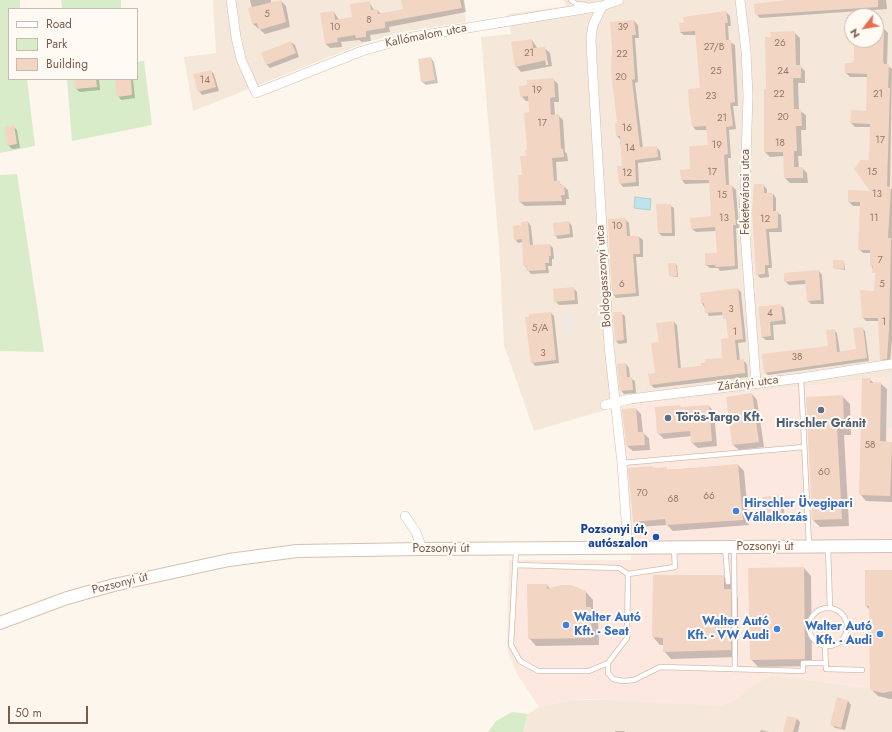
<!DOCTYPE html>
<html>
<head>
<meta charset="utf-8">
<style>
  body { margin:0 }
  #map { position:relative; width:892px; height:732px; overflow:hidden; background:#fdf6ec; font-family:Jost,sans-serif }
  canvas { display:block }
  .legend { position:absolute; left:8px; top:8px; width:130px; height:72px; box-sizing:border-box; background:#fffaf3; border:1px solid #cabbb1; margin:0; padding:5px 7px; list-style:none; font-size:12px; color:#7a5c4d }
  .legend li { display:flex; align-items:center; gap:8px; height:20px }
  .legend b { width:20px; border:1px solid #cabbb1 }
  .north { position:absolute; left:844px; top:8px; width:40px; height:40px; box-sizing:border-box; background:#fffaf3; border:1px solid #cabbb1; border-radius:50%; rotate:239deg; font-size:11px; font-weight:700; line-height:16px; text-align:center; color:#7a5c4d }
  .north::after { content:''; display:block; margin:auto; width:14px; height:18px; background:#e76f51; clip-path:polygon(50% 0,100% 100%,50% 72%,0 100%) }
  .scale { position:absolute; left:8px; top:706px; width:80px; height:18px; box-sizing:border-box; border:2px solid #7a5c4d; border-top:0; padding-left:5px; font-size:12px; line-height:14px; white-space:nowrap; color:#7a5c4d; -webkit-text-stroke:3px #fffaf3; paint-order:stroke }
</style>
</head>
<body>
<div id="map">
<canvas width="892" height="732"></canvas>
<ul class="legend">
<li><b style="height:5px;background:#fff"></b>Road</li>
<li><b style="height:11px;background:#d8ecc9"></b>Park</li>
<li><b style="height:11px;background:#f3d5c3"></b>Building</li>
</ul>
<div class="north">N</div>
<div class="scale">50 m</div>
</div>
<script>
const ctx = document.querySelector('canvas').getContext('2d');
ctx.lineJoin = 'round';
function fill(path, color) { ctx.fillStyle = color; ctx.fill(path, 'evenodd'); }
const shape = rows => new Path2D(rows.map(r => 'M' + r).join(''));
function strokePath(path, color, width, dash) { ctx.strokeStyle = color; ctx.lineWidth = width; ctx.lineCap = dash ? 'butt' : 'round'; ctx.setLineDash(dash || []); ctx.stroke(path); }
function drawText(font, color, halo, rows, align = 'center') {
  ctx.font = font + ' Jost,sans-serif'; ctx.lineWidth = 4; ctx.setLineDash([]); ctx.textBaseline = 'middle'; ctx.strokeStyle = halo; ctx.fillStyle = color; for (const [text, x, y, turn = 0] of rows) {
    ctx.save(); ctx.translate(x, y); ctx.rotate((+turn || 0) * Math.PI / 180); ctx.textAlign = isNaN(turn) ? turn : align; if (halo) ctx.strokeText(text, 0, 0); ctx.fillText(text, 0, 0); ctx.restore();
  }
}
fill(shape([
  [213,0,463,0,466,22,402,32,367,42,193,111,184,57,216,53],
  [564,0,892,0,892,377,619,406,534,431,504,345,499,246,481,37,511,34,508,14,566,6],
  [852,16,876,16,876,40,852,40],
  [771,675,892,691,892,732,523,732,528,714,539,707,570,700,735,700,748,688]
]), '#f5e8da');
fill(shape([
  [892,377,892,691,771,675,748,688,735,700,722,706,589,699,570,700,539,707,517,674,509,655,507,644,509,560,631,560,619,406]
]), '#fde8e0');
fill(shape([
  [572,313,574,332,564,333,563,314],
  [890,375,892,375,892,428,887,428]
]), '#efe9e4');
fill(shape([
  [0,0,20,0,20,9,9,9,9,79,27,79,35,146,0,153],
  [61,0,121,0,121,9,62,9],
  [144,61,152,125,72,141,67,79,137,79,137,62],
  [17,174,44,352,0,351,0,175],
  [512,712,528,714,523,732,488,732,496,721]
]), '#d8ecc9');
const water = shape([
  [635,197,651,199,650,210,634,208,635,197]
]);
fill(water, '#bfe3e8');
strokePath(water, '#a5d3da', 1);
fill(shape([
  [250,0,271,0,271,4,281,1,286,6,290,27,265,34,253,24,249,8,252,8],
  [402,0,464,0,466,12,389,27,390,32,370,35,371,41,362,42,359,40,341,42,342,47,330,48,326,44,334,12,339,20,354,18,369,2,374,10,377,10,381,14,404,10],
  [802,0,886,0,887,9,760,18,756,14],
  [726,12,730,16,731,26,728,26,729,41,735,45,738,106,733,106,736,129,729,130,731,158,728,158,729,186,732,186,736,190,739,228,736,228,738,269,720,271,718,268,710,268,706,265,718,254,716,231,696,232,692,229,712,217,710,183,685,184,682,180,709,145,708,130,696,130,693,127,701,89,696,35,684,35,680,32],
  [634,21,638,25,639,38,635,38,638,82,635,83,643,148,656,147,660,151,661,160,638,163,639,186,623,187,620,183,623,167,620,139,617,136],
  [876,28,884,29,888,33,887,65,892,69,890,188,892,189,892,340,890,362,884,363,881,359,879,321,866,321,862,317,875,292,876,275,871,265,871,253,863,253,859,249,861,206,853,206,849,202,872,192,870,161,871,127,855,127,851,123,867,112,868,77,850,77,846,73,855,62,855,40,876,40],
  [794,32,800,38,800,66,805,71,805,83,798,83,799,110,806,115,806,130,801,130,802,156,798,156,799,168,802,168,807,173,808,183,790,183,785,178,784,156,770,157,765,152,767,90],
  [532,40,538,49,544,48,550,53,552,66,521,72,516,66],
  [544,52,546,52,548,65,546,65],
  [291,42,295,45,299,57,270,68,267,65,262,53],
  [431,58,434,62,438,83,426,85,422,82],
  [211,71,214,74,219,91,202,95,199,91],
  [75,79,99,79,100,90,80,92,76,89],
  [116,79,133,79,135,98,121,100,118,96],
  [553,79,558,84,559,102,554,102,555,115,558,115,563,120,565,152,567,154,568,161,556,162,557,181,568,190,569,199,566,199,566,205,525,206,520,202,523,176,528,151,530,113,529,101,526,101,521,96],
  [14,127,17,130,20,148,12,149,8,145],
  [763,185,767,189,767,194,773,194,776,198,776,212,781,215,782,232,769,232,772,268,768,268,769,277,760,278,757,274],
  [670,205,674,208,675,236,662,236,659,233],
  [625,219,629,223,630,237,639,237,643,240,643,257,636,257,639,296,616,298,613,294],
  [528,222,531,226,533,246,550,245,553,248,554,259,552,259,552,266,548,266,549,273,531,274,524,265,523,242,518,243,515,239],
  [569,222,572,226,573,237,558,239,555,235],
  [844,261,845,270,834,268],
  [669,264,677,265,678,277,670,276],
  [819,271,822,275,824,304,811,304,808,301,806,284,789,285,785,281],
  [573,288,577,292,578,304,559,305,555,301],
  [738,289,741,292,746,342,738,343,740,361,743,360,747,364,748,377,654,388,651,385,656,374,660,343,674,322,677,325,681,369,702,366,723,358,729,339,728,322,724,315,709,316,702,303],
  [780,305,784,308,786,324,773,325,774,340,766,340,762,337,759,307],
  [551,313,554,316,559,363,535,366,532,362],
  [621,313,625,316,627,343,619,344,616,341],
  [862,328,865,331,869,361,768,375,765,372,829,347,834,330,837,333,840,352,857,350],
  [626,364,629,368,630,378,635,381,636,393,624,394,621,390],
  [869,379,874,383,880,383,887,389,886,442,892,443,892,502,866,501,860,494],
  [752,394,757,400,764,447,739,450,733,445],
  [842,396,850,404,851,435,844,435,849,526,820,527,813,520],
  [709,406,714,412,717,446,698,448,692,443,692,436,664,439,658,433],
  [636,409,641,414,643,433,649,438,650,450,633,451,627,446],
  [738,465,744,471,749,525,673,531,667,525,640,527,633,521,652,467,654,469,666,468,668,470],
  [780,496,783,500,785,521,769,522,766,519],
  [804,568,811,576,812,666,758,667,751,659],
  [892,571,892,699,890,699,878,696,871,689,870,610,866,606],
  [723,576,731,584,731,591,738,598,738,657,671,659,664,651,664,645,660,645,653,637],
  [547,585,551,590,586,592,593,600,593,611,598,616,599,645,536,646,529,638],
  [848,701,851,705,845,730,835,728,831,724],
  [797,719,800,722,798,732,784,732],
  [761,730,769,732,760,732],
  [615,731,624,731,625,732,615,732]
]), '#0003');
fill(shape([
  [281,0,286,22,259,30,257,23,252,24,248,8],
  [401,0,460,0,462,8,385,22,385,28,366,31,366,37,356,38,355,35,337,38,338,42,325,44,320,13,334,11,335,20,352,17,350,4,370,1,371,10,377,9,378,14,403,9],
  [787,0,878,0,878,7,755,15,754,4],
  [726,11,728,23,725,23,726,40,731,40,735,102,730,103,733,126,726,127,728,154,724,155,726,185,732,185,736,225,733,225,735,266,716,267,715,265,705,265,705,253,717,253,715,227,691,229,690,218,711,216,709,180,681,180,680,170,690,169,689,146,708,145,706,126,692,127,689,106,688,89,700,88,695,31,680,32,679,23,684,22,683,17],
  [634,20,636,35,632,35,635,79,632,80,640,147,657,146,658,157,635,160,636,182,619,184,617,166,622,166,620,136,616,136,615,123,617,123,611,72,612,48,610,22],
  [876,27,884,28,883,61,884,64,889,64,888,88,890,88,887,186,891,187,888,238,891,238,889,329,887,359,880,360,878,318,862,318,860,290,874,291,875,273,872,273,873,266,870,266,870,250,858,250,860,202,848,202,848,190,870,191,854,169,861,160,869,160,870,124,850,123,851,110,866,111,867,74,845,73,845,63,852,63,852,61,854,61,854,40,876,40],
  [795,31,796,65,801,65,801,78,793,78,794,109,801,109,802,126,796,126,797,151,794,151,794,167,803,167,803,178,784,178,783,152,764,152,764,89,766,89,765,37,771,37,770,32],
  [532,39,533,48,545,47,547,60,515,67,511,42],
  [291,41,296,53,266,65,261,53],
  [431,57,435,80,421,82,418,59],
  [211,70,216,87,198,92,193,74],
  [554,78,555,97,550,98,551,115,559,114,561,149,563,149,564,157,552,158,554,181,560,180,560,185,564,185,565,195,561,195,562,201,519,202,518,175,522,175,520,156,526,156,525,150,527,150,524,113,529,112,528,96,520,97,519,86,527,85,527,80],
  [74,79,96,79,97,87,75,89],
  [115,79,131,79,132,95,117,97],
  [14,125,17,144,7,146,5,127],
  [754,184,764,184,764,193,773,193,773,211,778,211,778,228,766,229,769,265,765,265,765,274,756,275,752,212],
  [656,204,671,204,672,233,658,233],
  [626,218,627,236,639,236,640,254,633,254,636,293,612,295,608,219],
  [528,221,530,245,550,244,551,256,549,256,549,263,545,263,546,270,526,271,526,266,523,266,522,239,514,240,513,226,521,225,521,222],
  [569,221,570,234,554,236,553,223],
  [833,260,844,260,844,269,833,268],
  [668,263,676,263,677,276,669,276],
  [819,270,821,300,807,301,805,280,784,282,784,273],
  [574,287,575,300,554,302,553,289],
  [738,288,743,339,735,340,737,360,744,359,745,373,650,385,648,374,655,373,651,343,659,342,656,323,674,321,678,368,701,366,701,363,706,362,705,359,722,358,721,339,728,338,726,319,723,319,722,312,705,313,704,303,701,304,700,293],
  [781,304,783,320,770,322,771,336,762,337,758,307],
  [551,312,556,360,531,363,525,317,529,317,529,314],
  [613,312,622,312,624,340,615,341],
  [863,327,867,358,764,373,762,354,828,346,826,330,835,329,837,352,856,349,853,328],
  [626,363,627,377,632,377,633,390,620,391,617,364],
  [862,378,870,378,870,383,881,382,880,441,892,442,890,496,859,495],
  [752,393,759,442,732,445,726,397],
  [843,395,844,428,837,428,842,519,812,520,806,397],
  [680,405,681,407,709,405,712,441,691,443,690,431,657,434,655,407],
  [636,408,638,432,644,432,645,445,626,446,622,409],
  [738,464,743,520,666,525,665,519,633,522,628,468,652,466,652,468,667,467,667,469,682,469],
  [780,495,782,518,765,519,763,497],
  [804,567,805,659,750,660,748,568],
  [865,570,892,570,892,691,883,693,870,690,869,606,865,606],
  [653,575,724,575,724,589,731,589,731,650,663,652,663,638,652,637],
  [527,584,547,584,547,589,561,585,571,585,586,591,586,607,591,607,592,638,528,639],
  [837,697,848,700,841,728,830,725],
  [787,716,797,718,793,732,783,732]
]), '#f3d5c3');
const service = shape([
  [571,0,576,4,586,5],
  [801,378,809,545],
  [622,463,804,447],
  [725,547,728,582],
  [734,548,735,669],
  [828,548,830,608],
  [674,549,675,567,628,574,627,638,608,663,608,673,613,679,623,681,634,680,660,667,803,671,803,663,826,663],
  [516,550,511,645,520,661,538,671,589,671,608,663],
  [515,565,619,568,628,574],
  '809 627a19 19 0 1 1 38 0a19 19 0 1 1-38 0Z',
  [825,646,826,669,862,670]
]);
const minor = shape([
  [231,0,236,37,241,59,256,93,362,51,412,37,602,6,619,0],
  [740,0,746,51,748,96,744,219,756,383],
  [602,6,593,25,591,38,592,61,609,346,622,463,628,548],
  [605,405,630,399,801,378,892,364],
  [405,516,416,532,422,549]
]);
const secondary = shape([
  [0,623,67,598,114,585,229,560,297,551,422,549,892,546]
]);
strokePath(service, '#d1beb0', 6);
strokePath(minor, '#d1beb0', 10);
strokePath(secondary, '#d6c0b0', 14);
strokePath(service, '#fff', 4.5);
strokePath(minor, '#fff', 9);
strokePath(secondary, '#fff', 12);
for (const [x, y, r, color] of [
  [821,410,4,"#5c6f8a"],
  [668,418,4,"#5c6f8a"],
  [736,511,4,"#3f7fe0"],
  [656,537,4,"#1a4fb4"],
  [566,625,4,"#3f7fe0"],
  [777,629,4,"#3f7fe0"],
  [880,634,4,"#3f7fe0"]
]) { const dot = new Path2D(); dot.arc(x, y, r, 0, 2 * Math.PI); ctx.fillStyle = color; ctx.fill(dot); strokePath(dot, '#fffaf3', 1.5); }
drawText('10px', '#987a6a', null, [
  ["5",267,15],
  ["8",369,21],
  ["10",335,28],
  ["39",623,28],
  ["26",780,44],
  ["27/B",714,48],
  ["21",529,54],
  ["22",622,55],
  ["25",716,72],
  ["24",783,72],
  ["20",621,78],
  ["14",205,81],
  ["19",537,91],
  ["22",779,95],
  ["21",878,95],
  ["23",711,97],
  ["20",783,118],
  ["21",722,119],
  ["17",542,124],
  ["16",627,129],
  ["17",880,141],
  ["18",780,144],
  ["19",717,146],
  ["14",630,149],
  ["17",712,173],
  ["15",872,173],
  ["12",627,174],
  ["13",877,195],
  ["15",722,196],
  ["13",724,219],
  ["11",874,219],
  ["12",765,220],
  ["10",617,227],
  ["7",880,261],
  ["6",622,285],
  ["5",882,285],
  ["3",731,310],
  ["4",770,314],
  ["1",884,323],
  ["5/A",540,329],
  ["1",735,333],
  ["3",543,354],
  ["38",797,358],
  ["58",870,446],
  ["60",824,473],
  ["70",642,494],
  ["66",709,497],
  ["68",673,500]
]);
drawText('12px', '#7a5c4d', '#fffaf3', [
  ["Kallómalom utca",426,36,-11],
  ["Feketevárosi utca",746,192,-90],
  ["Boldogasszonyi utca",604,276,-94],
  ["Zárányi utca",748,384,-7],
  ["Pozsonyi út",765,547],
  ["Pozsonyi út",441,549],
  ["Pozsonyi út",120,584,-14]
]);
drawText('bold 12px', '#4e5e75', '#fffaf3', [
  ["Törös-Targo Kft.",676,418],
  ["Hirschler Gránit",821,424,"center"]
], 'left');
drawText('bold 12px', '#366cbe', '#fffaf3', [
  ["Hirschler Üvegipari",744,504],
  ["Vállalkozás",744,518],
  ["Walter Autó",574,618],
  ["Kft. - Seat",574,632],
  ["Walter Autó",769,622,"right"],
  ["Kft. - VW Audi",769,636,"right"],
  ["Walter Autó",872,627,"right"],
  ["Kft. - Audi",872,641,"right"]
], 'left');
drawText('bold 12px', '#164399', '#fffaf3', [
  ["Pozsonyi út,",648,530],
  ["autószalon",648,544]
], 'right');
</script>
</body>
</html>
